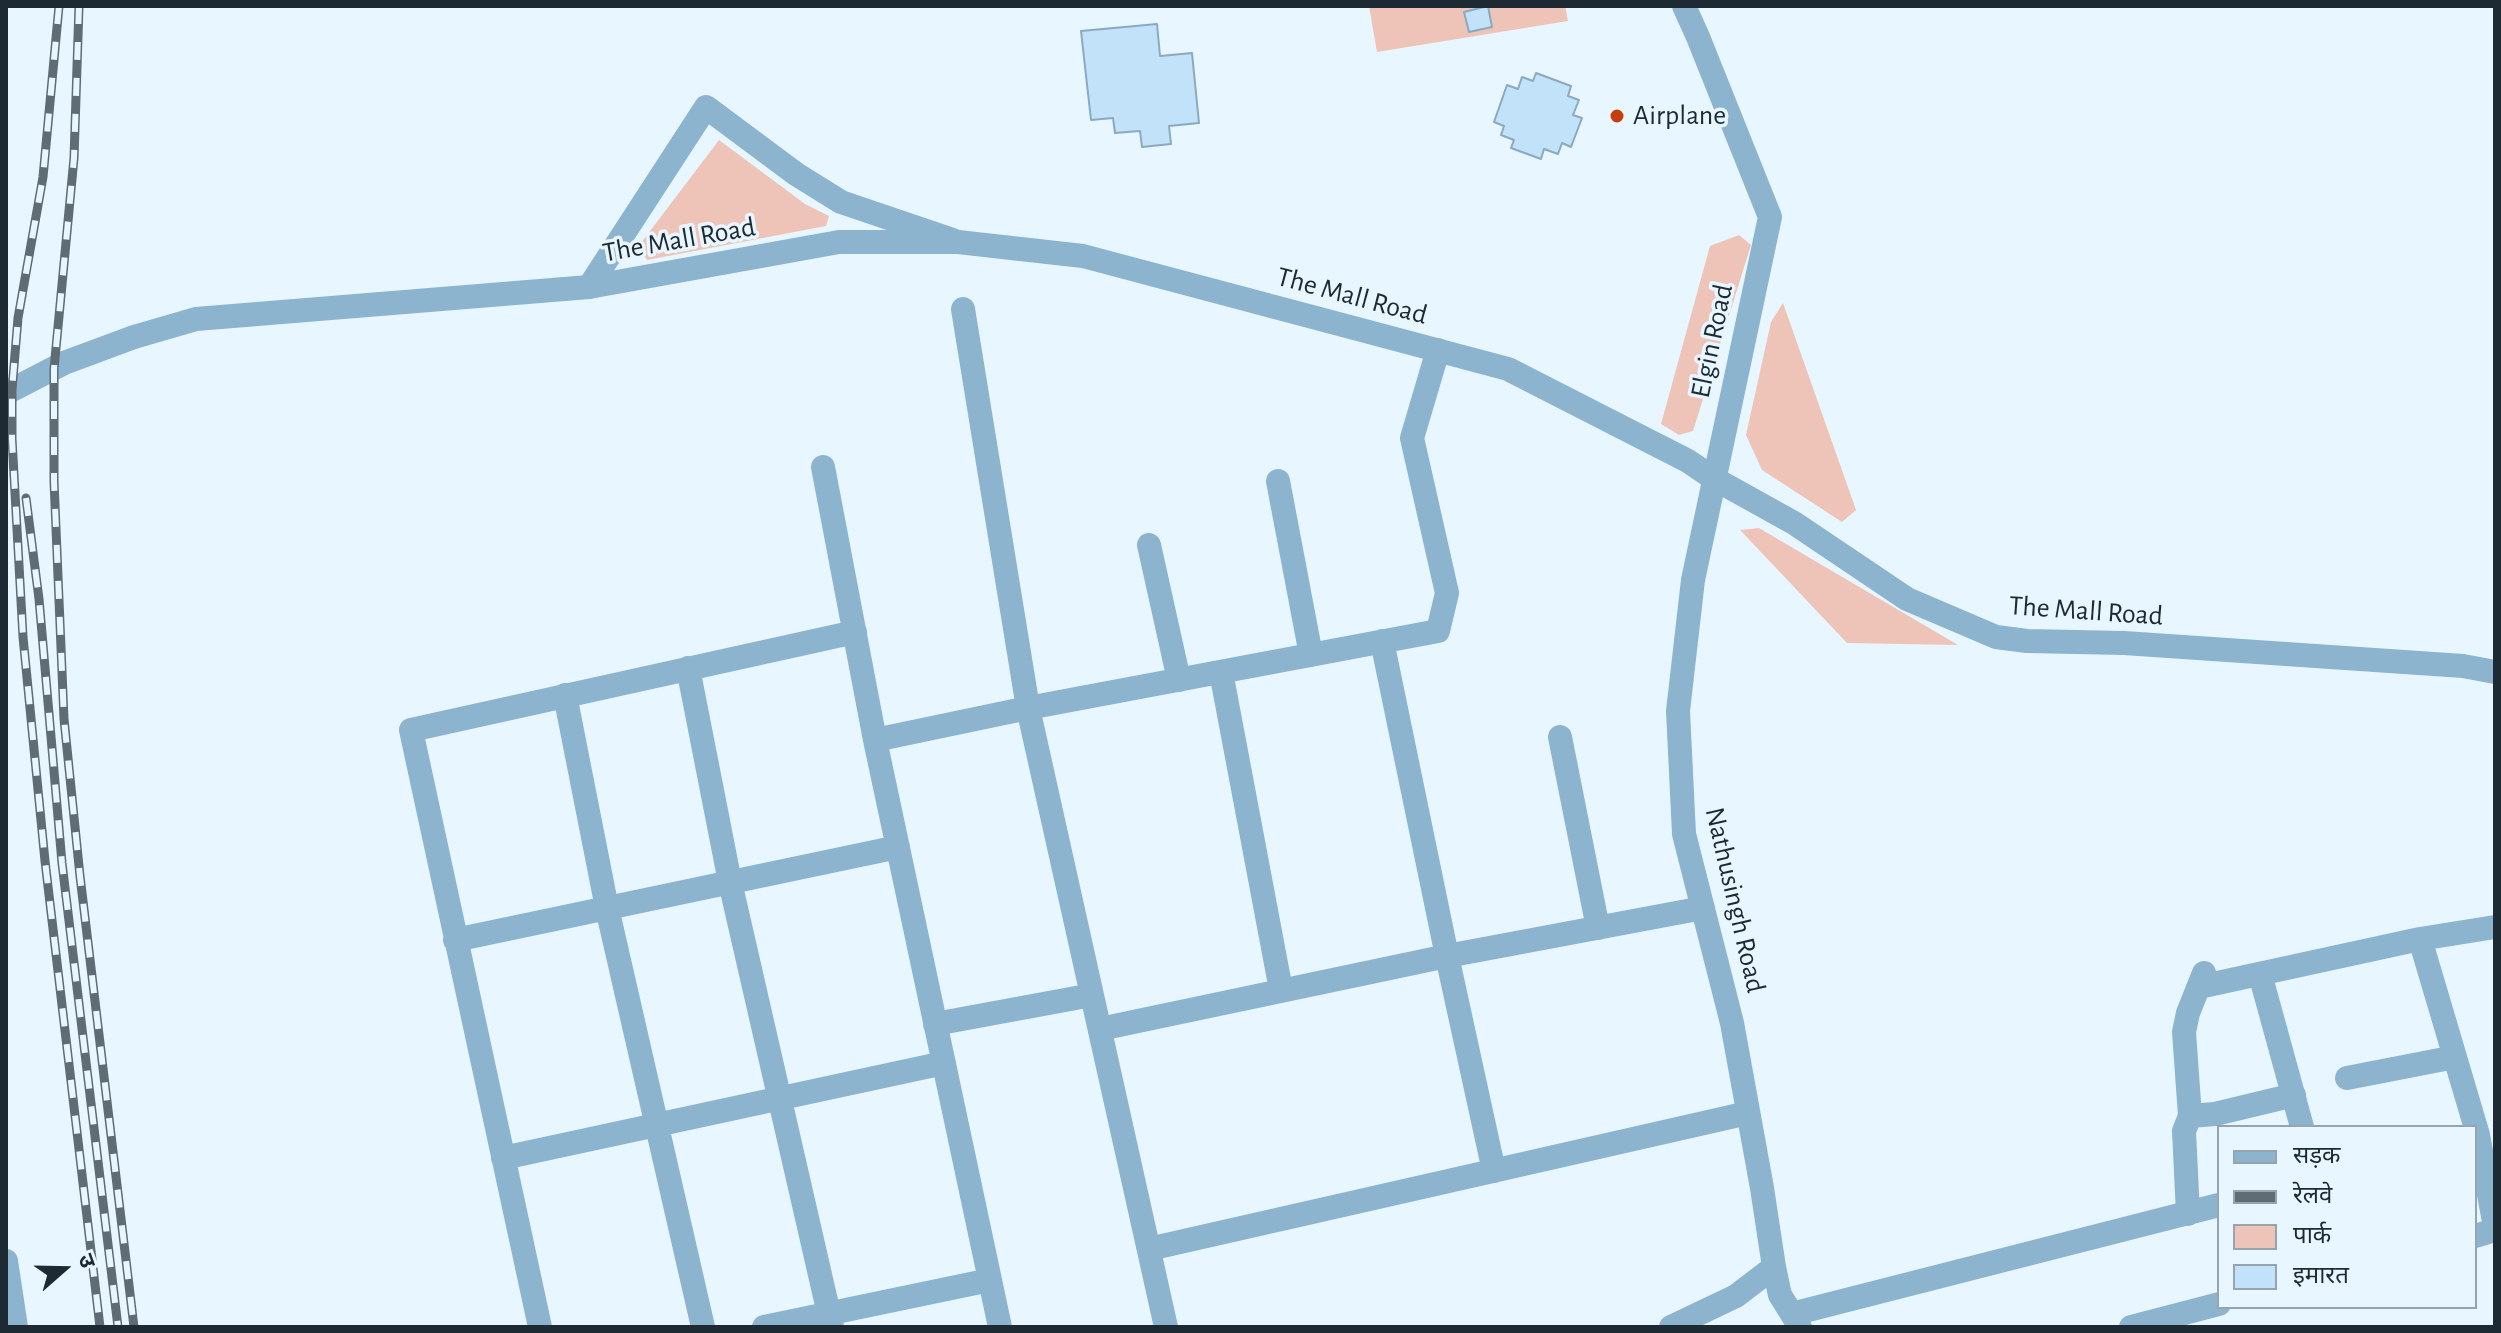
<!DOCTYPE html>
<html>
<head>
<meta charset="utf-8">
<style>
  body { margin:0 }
  #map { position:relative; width:2501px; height:1333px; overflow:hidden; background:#e8f6ff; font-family:"Alegreya Sans","Noto Sans Devanagari",sans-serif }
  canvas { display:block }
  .frame { position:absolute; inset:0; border:8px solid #1d2a33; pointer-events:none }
  .legend { position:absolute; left:2217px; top:1125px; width:260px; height:184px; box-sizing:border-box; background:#e8f6ff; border:2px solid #97a4ad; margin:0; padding:10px 14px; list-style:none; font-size:24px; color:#1d2a33 }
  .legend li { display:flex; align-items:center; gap:16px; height:40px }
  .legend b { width:40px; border:2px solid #97a4ad }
  .north { position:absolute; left:24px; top:1229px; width:80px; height:80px; -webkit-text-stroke:6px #e8f6ff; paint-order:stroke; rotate:70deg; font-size:22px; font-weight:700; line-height:32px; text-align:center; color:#1d2a33 }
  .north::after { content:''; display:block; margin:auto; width:28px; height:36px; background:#1d2a33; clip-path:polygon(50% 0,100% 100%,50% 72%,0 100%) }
</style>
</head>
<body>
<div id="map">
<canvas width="2501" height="1333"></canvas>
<div class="frame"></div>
<ul class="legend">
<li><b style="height:10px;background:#8cb4cf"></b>सड़क</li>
<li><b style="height:10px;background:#5f6c75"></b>रेलवे</li>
<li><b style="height:22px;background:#eec4b8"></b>पार्क</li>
<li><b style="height:22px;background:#c1e2f9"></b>इमारत</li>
</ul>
<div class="north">उ</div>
</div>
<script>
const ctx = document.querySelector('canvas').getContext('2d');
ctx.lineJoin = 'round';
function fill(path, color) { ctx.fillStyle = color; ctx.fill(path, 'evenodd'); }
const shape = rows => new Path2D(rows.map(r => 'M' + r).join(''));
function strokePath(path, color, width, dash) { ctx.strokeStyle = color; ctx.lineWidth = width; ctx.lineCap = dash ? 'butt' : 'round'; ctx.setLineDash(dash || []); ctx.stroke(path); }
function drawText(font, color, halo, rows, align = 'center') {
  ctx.font = font + ' "Alegreya Sans",sans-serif'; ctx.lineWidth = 7; ctx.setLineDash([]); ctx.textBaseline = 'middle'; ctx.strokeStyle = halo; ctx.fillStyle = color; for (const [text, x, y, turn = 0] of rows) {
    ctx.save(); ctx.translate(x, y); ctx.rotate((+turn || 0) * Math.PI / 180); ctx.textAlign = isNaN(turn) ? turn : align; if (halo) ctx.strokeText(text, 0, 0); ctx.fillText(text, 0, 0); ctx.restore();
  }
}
fill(shape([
  [1369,6,1565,6,1568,21,1377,52],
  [719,140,805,204,829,216,826,226,647,260,638,247],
  [1739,235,1751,245,1693,431,1679,435,1661,424,1710,246],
  [1783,303,1856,510,1842,522,1762,470,1746,435,1771,322],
  [1759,528,1958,645,1847,643,1740,530]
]), '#eec4b8');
const building = shape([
  [1488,6,1492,27,1469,32,1464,12,1488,6],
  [1157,24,1160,56,1192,53,1199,123,1169,126,1171,144,1142,147,1140,131,1115,133,1113,118,1091,120,1081,31,1157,24],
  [1536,73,1571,86,1568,96,1579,100,1573,115,1582,118,1571,147,1562,143,1558,154,1544,149,1541,159,1511,148,1514,140,1501,135,1504,126,1494,122,1507,85,1518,89,1522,77,1533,81,1536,73]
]);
fill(building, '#c1e2f9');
strokePath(building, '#89aabf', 2);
strokePath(shape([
  [1684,6,1698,37,1770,217,1693,580,1678,711,1684,834,1732,1023,1762,1188,1774,1267,1780,1295,1800,1327],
  [589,287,706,107,796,174,841,202,953,240],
  [963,309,1028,708,1166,1327],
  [823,467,875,740,1000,1327],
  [1278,481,1311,655],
  [1149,545,1179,680],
  [1382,641,1447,956,1494,1171],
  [688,668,730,882,832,1327],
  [1221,672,1281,990],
  [565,695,607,908,703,1327],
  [1560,737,1598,928],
  [875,740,1028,708,1438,631,1447,593,1412,438,1438,350],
  [2420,939,2478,1135,2495,1227],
  [455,940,898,847],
  [2260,974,2302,1127],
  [2199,987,2420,939,2495,927],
  [935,1024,1092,995],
  [1100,1029,1447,956,1703,908],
  [2347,1078,2455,1057],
  [2190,1116,2215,1114,2294,1095],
  [503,1158,944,1063],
  [2188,1214,2184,1131,2190,1116,2184,1032,2188,1013,2204,973],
  [2475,1236,2495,1230],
  [1149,1249,1748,1113],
  [6,1261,16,1327],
  [1792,1314,2219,1205],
  [540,1327,411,730,855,632],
  [764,1327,990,1280],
  [1671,1327,1736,1296,1774,1267],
  [2131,1327,2219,1304]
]), '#8cb4cf', 24);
strokePath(shape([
  [6,393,64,363,134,337,196,319,589,287,839,242,958,242,1083,256,1508,369,1688,461,1713,478,1794,523,1907,599,1996,637,2027,641,2124,643,2463,666,2495,672]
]), '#8cb4cf', 24);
const rail = shape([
  [59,6,43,177,18,318,12,390,12,439,23,637,45,861,100,1327],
  [79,6,74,158,54,369,54,481,64,719,80,876,134,1327],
  [26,498,39,599,62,863,118,1327]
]);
strokePath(rail, '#5f6c75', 9);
strokePath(rail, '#e8f6ff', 6, [18]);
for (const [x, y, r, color] of [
  [1617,116,8,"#c63e0e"]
]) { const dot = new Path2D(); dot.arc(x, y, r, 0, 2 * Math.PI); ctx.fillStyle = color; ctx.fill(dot); strokePath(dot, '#e8f6ff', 3); }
drawText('28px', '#1d2a33', '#e8f6ff', [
  ["Airplane",1633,116]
], 'left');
drawText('28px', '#1d2a33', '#e8f6ff', [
  ["The Mall Road",679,240,-10],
  ["The Mall Road",1352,296,15],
  ["Elgin Road",1712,341,-78],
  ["The Mall Road",2086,611,4],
  ["Nathusingh Road",1735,900,77]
]);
</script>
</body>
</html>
